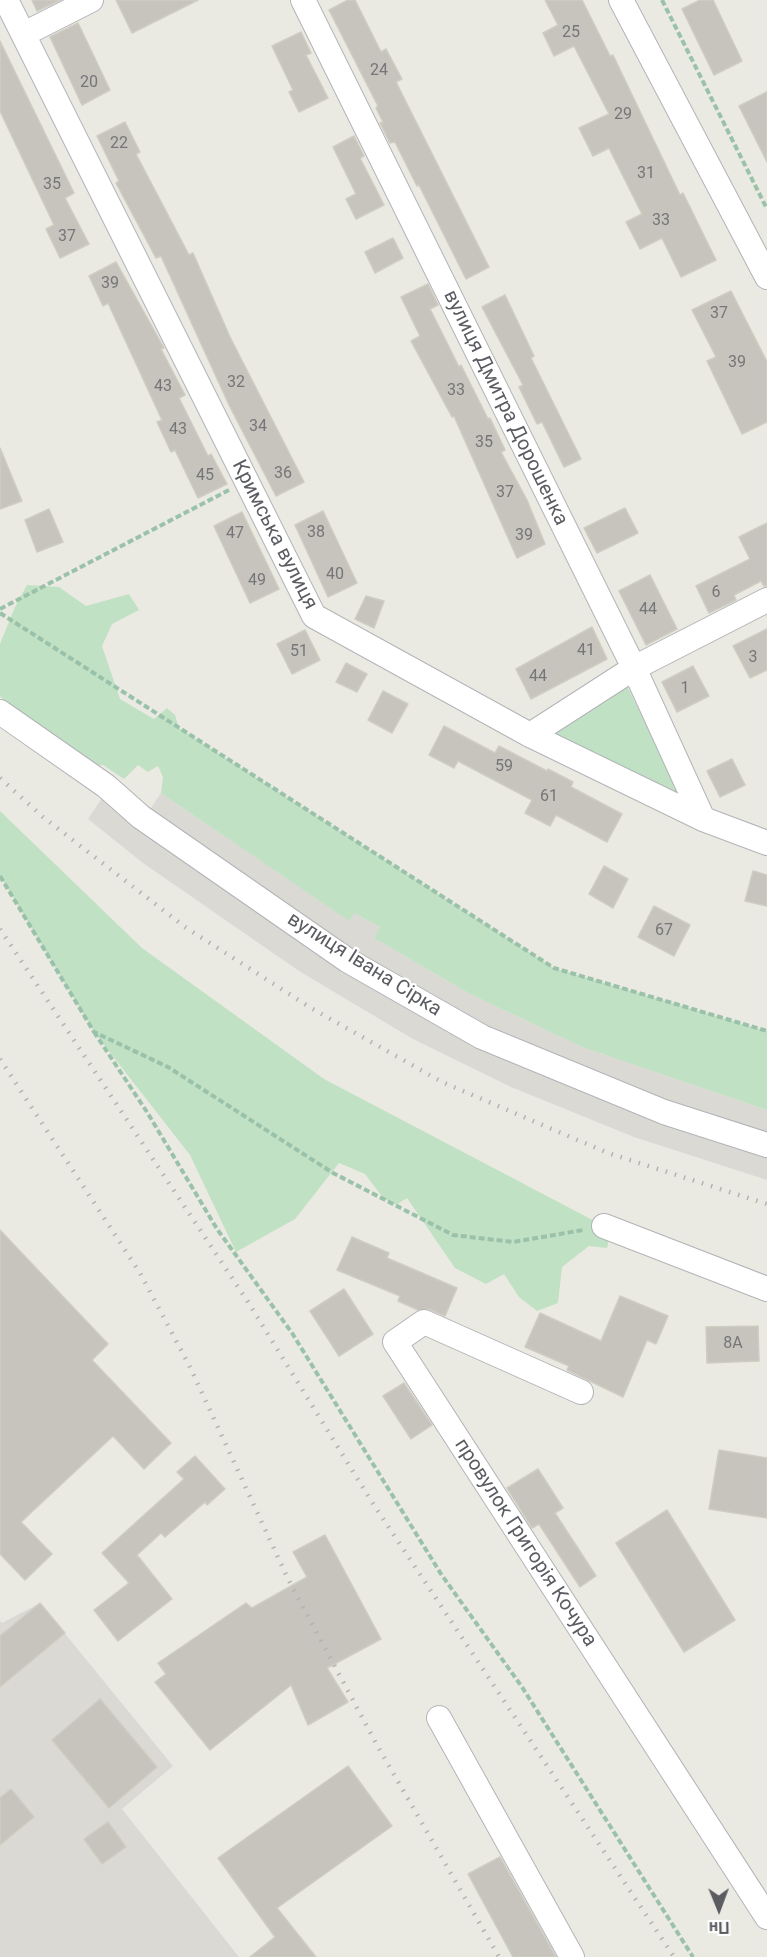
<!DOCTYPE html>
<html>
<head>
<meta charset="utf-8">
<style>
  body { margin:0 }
  #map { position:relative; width:767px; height:1957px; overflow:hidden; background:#ebeae2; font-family:Roboto,sans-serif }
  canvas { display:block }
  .north { position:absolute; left:689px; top:1879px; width:60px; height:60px; -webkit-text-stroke:4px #fff; paint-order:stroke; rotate:179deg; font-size:16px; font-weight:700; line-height:24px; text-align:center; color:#5a5c61 }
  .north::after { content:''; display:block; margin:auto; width:21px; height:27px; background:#5a5c61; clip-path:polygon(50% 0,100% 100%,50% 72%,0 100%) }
</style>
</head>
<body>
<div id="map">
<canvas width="767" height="1957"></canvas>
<div class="north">Пн</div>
</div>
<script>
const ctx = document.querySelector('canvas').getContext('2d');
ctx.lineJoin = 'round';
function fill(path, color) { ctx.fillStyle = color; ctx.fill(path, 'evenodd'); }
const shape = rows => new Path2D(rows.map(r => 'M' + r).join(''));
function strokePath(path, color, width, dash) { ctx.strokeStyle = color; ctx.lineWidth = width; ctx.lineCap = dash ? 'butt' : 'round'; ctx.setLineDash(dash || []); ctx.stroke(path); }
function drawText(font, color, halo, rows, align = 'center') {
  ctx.font = font + ' Roboto,sans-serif'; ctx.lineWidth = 4.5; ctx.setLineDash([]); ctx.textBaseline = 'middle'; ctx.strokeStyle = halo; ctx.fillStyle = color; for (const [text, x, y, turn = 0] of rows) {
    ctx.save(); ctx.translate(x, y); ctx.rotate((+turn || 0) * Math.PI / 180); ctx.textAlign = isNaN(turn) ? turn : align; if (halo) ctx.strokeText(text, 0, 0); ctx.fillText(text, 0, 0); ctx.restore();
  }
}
fill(shape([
  [161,793,348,920,354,913,380,927,374,938,470,994,582,1047,767,1110,767,1136,700,1116,486,1030,334,942,336,937,164,822,149,811],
  [102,798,160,846,314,950,767,1155,767,1180,634,1137,511,1087,413,1039,299,971,143,863,88,819],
  [40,1603,173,1766,122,1809,239,1957,0,1957,0,1621,2,1623]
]), '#dad9d4');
fill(shape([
  [27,585,59,587,86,606,129,594,139,610,112,624,102,646,120,699,154,719,167,708,175,715,179,728,554,968,767,1031,767,1110,582,1047,470,994,374,938,380,927,354,913,349,921,161,793,163,777,158,766,148,772,138,765,124,779,103,765,85,766,16,714,0,696,0,644,15,607],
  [618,668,680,792,662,794,548,735],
  [0,811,142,948,324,1079,604,1226,609,1239,607,1248,589,1246,562,1267,558,1303,537,1311,519,1297,504,1274,486,1284,455,1268,407,1198,396,1205,384,1199,365,1174,339,1163,295,1219,236,1252,190,1155,94,1032,0,876]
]), '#c0e1c4');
const building = shape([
  [32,0,60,0,37,11,32,0],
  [116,0,198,0,132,33,116,0],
  [348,0,355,0,381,52,386,49,402,79,396,82,489,267,466,279,419,185,417,186,395,142,390,143,380,123,383,122,376,108,378,106,329,10,348,0],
  [545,0,582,0,610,56,613,55,680,195,683,193,716,260,681,277,662,238,640,249,626,222,642,214,609,148,593,156,579,128,609,114,574,46,554,56,543,33,558,25,545,0],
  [700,0,713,0,742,61,714,75,682,9,700,0],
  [78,23,110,90,82,105,50,37,78,23],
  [301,32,311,53,306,55,328,98,299,112,289,92,293,90,272,46,301,32],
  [0,41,74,193,65,198,89,244,60,258,46,229,54,225,0,111,0,41],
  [767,92,767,162,739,106,767,92],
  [125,122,140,152,136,154,189,255,193,253,230,337,304,482,276,496,229,405,161,256,156,258,116,183,119,181,97,136,125,122],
  [354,136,364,156,360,158,384,205,356,219,346,199,356,194,333,147,354,136],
  [393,238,403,258,375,273,365,252,393,238],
  [116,262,164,348,161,349,185,395,179,398,208,456,211,454,227,484,198,498,175,450,171,452,157,422,162,420,108,303,103,306,89,276,116,262],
  [428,284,438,305,430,309,459,367,461,365,488,419,490,418,505,450,501,452,527,500,545,544,517,558,454,416,452,417,411,341,420,336,401,297,428,284],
  [731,291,767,362,767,422,742,434,707,361,716,357,692,310,731,291],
  [505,295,534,356,531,358,581,459,564,467,542,422,537,424,519,387,523,385,482,307,505,295],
  [0,448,22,501,0,509,0,448],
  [625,508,638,533,597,553,584,528,625,508],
  [49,509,63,542,37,552,25,520,49,509],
  [323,511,357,583,328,597,295,525,323,511],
  [242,512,279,589,250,603,214,526,242,512],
  [767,523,767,586,764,586,761,581,734,595,736,600,709,613,696,586,750,559,739,537,767,523],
  [650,575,677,629,646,645,619,591,650,575],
  [366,596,384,601,374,628,355,619,366,596],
  [592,627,607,659,531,699,516,669,592,627],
  [767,629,767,670,750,678,733,646,767,629],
  [305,630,320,660,292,674,277,644,305,630],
  [346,663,367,674,357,692,336,682,346,663],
  [693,666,709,696,677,712,662,682,693,666],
  [383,691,408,704,392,733,368,720,383,691],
  [444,726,495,753,499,746,547,771,548,769,573,782,571,787,622,814,607,842,556,815,550,826,525,813,532,800,458,761,454,768,429,755,444,726],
  [732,759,745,785,720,797,707,771,732,759],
  [604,866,628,879,613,908,589,894,604,866],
  [753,871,767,875,767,906,745,901,753,871],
  [654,906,690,925,674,956,638,937,654,906],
  [0,1230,108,1344,92,1360,171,1443,144,1469,113,1436,21,1522,52,1554,25,1580,0,1554,0,1230],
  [352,1237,389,1253,387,1258,457,1288,445,1316,429,1309,418,1310,398,1301,400,1296,337,1270,352,1237],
  [344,1289,373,1334,339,1356,310,1311,344,1289],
  [620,1296,668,1316,656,1344,647,1340,623,1397,567,1370,569,1366,525,1347,540,1313,601,1341,620,1296],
  [758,1326,759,1361,707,1363,706,1327,758,1326],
  [404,1383,432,1425,411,1439,383,1396,404,1383],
  [719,1450,767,1458,767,1518,709,1509,719,1450],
  [195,1456,225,1489,207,1505,205,1502,165,1537,161,1533,137,1555,172,1599,118,1641,94,1610,129,1583,102,1553,184,1479,177,1472,195,1456],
  [538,1469,563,1508,555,1513,596,1576,580,1587,539,1524,532,1528,507,1488,538,1469],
  [667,1510,735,1620,684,1652,616,1543,667,1510],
  [325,1535,381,1639,327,1668,348,1702,308,1725,291,1685,210,1750,155,1682,166,1674,158,1663,246,1603,252,1608,307,1577,293,1552,325,1535],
  [40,1603,65,1633,0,1687,0,1636,40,1603],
  [100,1699,157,1767,109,1808,52,1740,100,1699],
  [348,1766,392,1826,277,1908,316,1957,250,1957,275,1937,218,1858,348,1766],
  [11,1789,34,1817,0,1845,0,1798,11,1789],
  [108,1822,126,1847,102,1864,84,1839,108,1822],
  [500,1857,556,1957,513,1957,468,1874,500,1857]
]);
fill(building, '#c7c4be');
strokePath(building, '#cfccc1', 1.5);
const street = shape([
  [6,0,314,616,530,735,703,819,767,843],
  [303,0,634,668,703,819],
  [621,0,767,277],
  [24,34,91,0],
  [0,712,106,786,141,817,347,960,482,1037,664,1112,767,1145],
  [530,735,634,668,767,600],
  [604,1226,767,1289],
  [581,1392,424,1322,395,1342,767,1917],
  [439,1718,572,1957]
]);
strokePath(street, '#b2b4b8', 26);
strokePath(shape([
  [662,0,767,209],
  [0,609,229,490],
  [0,613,554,968,767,1031],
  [0,876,94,1032,168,1067,333,1173,453,1235,513,1242,583,1230],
  [94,1032,147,1112,217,1229,292,1333,441,1574,522,1687,693,1957]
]), '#9ac1a9', 4, [6, 3]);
strokePath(street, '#fff', 24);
strokePath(shape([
  [0,778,43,817,185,927,311,1008,442,1082,608,1153,767,1204],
  [0,929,248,1302,370,1499,674,1957],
  [0,1059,140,1273,189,1365,288,1579,377,1745,499,1957]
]), '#b2b3b3', 4.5, [1.5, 8]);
drawText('16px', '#757678', null, [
  ["25",571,33],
  ["24",379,71],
  ["20",89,83],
  ["29",623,115],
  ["22",119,144],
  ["31",646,174],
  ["35",52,185],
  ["33",661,221],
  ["37",67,237],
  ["39",110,284],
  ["37",719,314],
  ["39",737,363],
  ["32",236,383],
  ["43",163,387],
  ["33",456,391],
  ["34",258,427],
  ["43",178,430],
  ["35",484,443],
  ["36",283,474],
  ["45",205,476],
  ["37",505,493],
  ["38",316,533],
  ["47",235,534],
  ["39",524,536],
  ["40",335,575],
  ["49",257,581],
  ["6",716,593],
  ["44",648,610],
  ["41",586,651],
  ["51",299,652],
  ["3",753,658],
  ["44",538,677],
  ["1",685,689],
  ["59",504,767],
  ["61",549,797],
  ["67",664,931],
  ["8А",733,1344]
]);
drawText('20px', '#5a5c61', '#fff', [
  ["вулиця Дмитра Дорошенка",505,408,64],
  ["Кримська вулиця",274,535,63],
  ["вулиця Івана Сірка",364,965,32],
  ["провулок Григорія Кочура",525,1543,57]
]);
</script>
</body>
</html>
